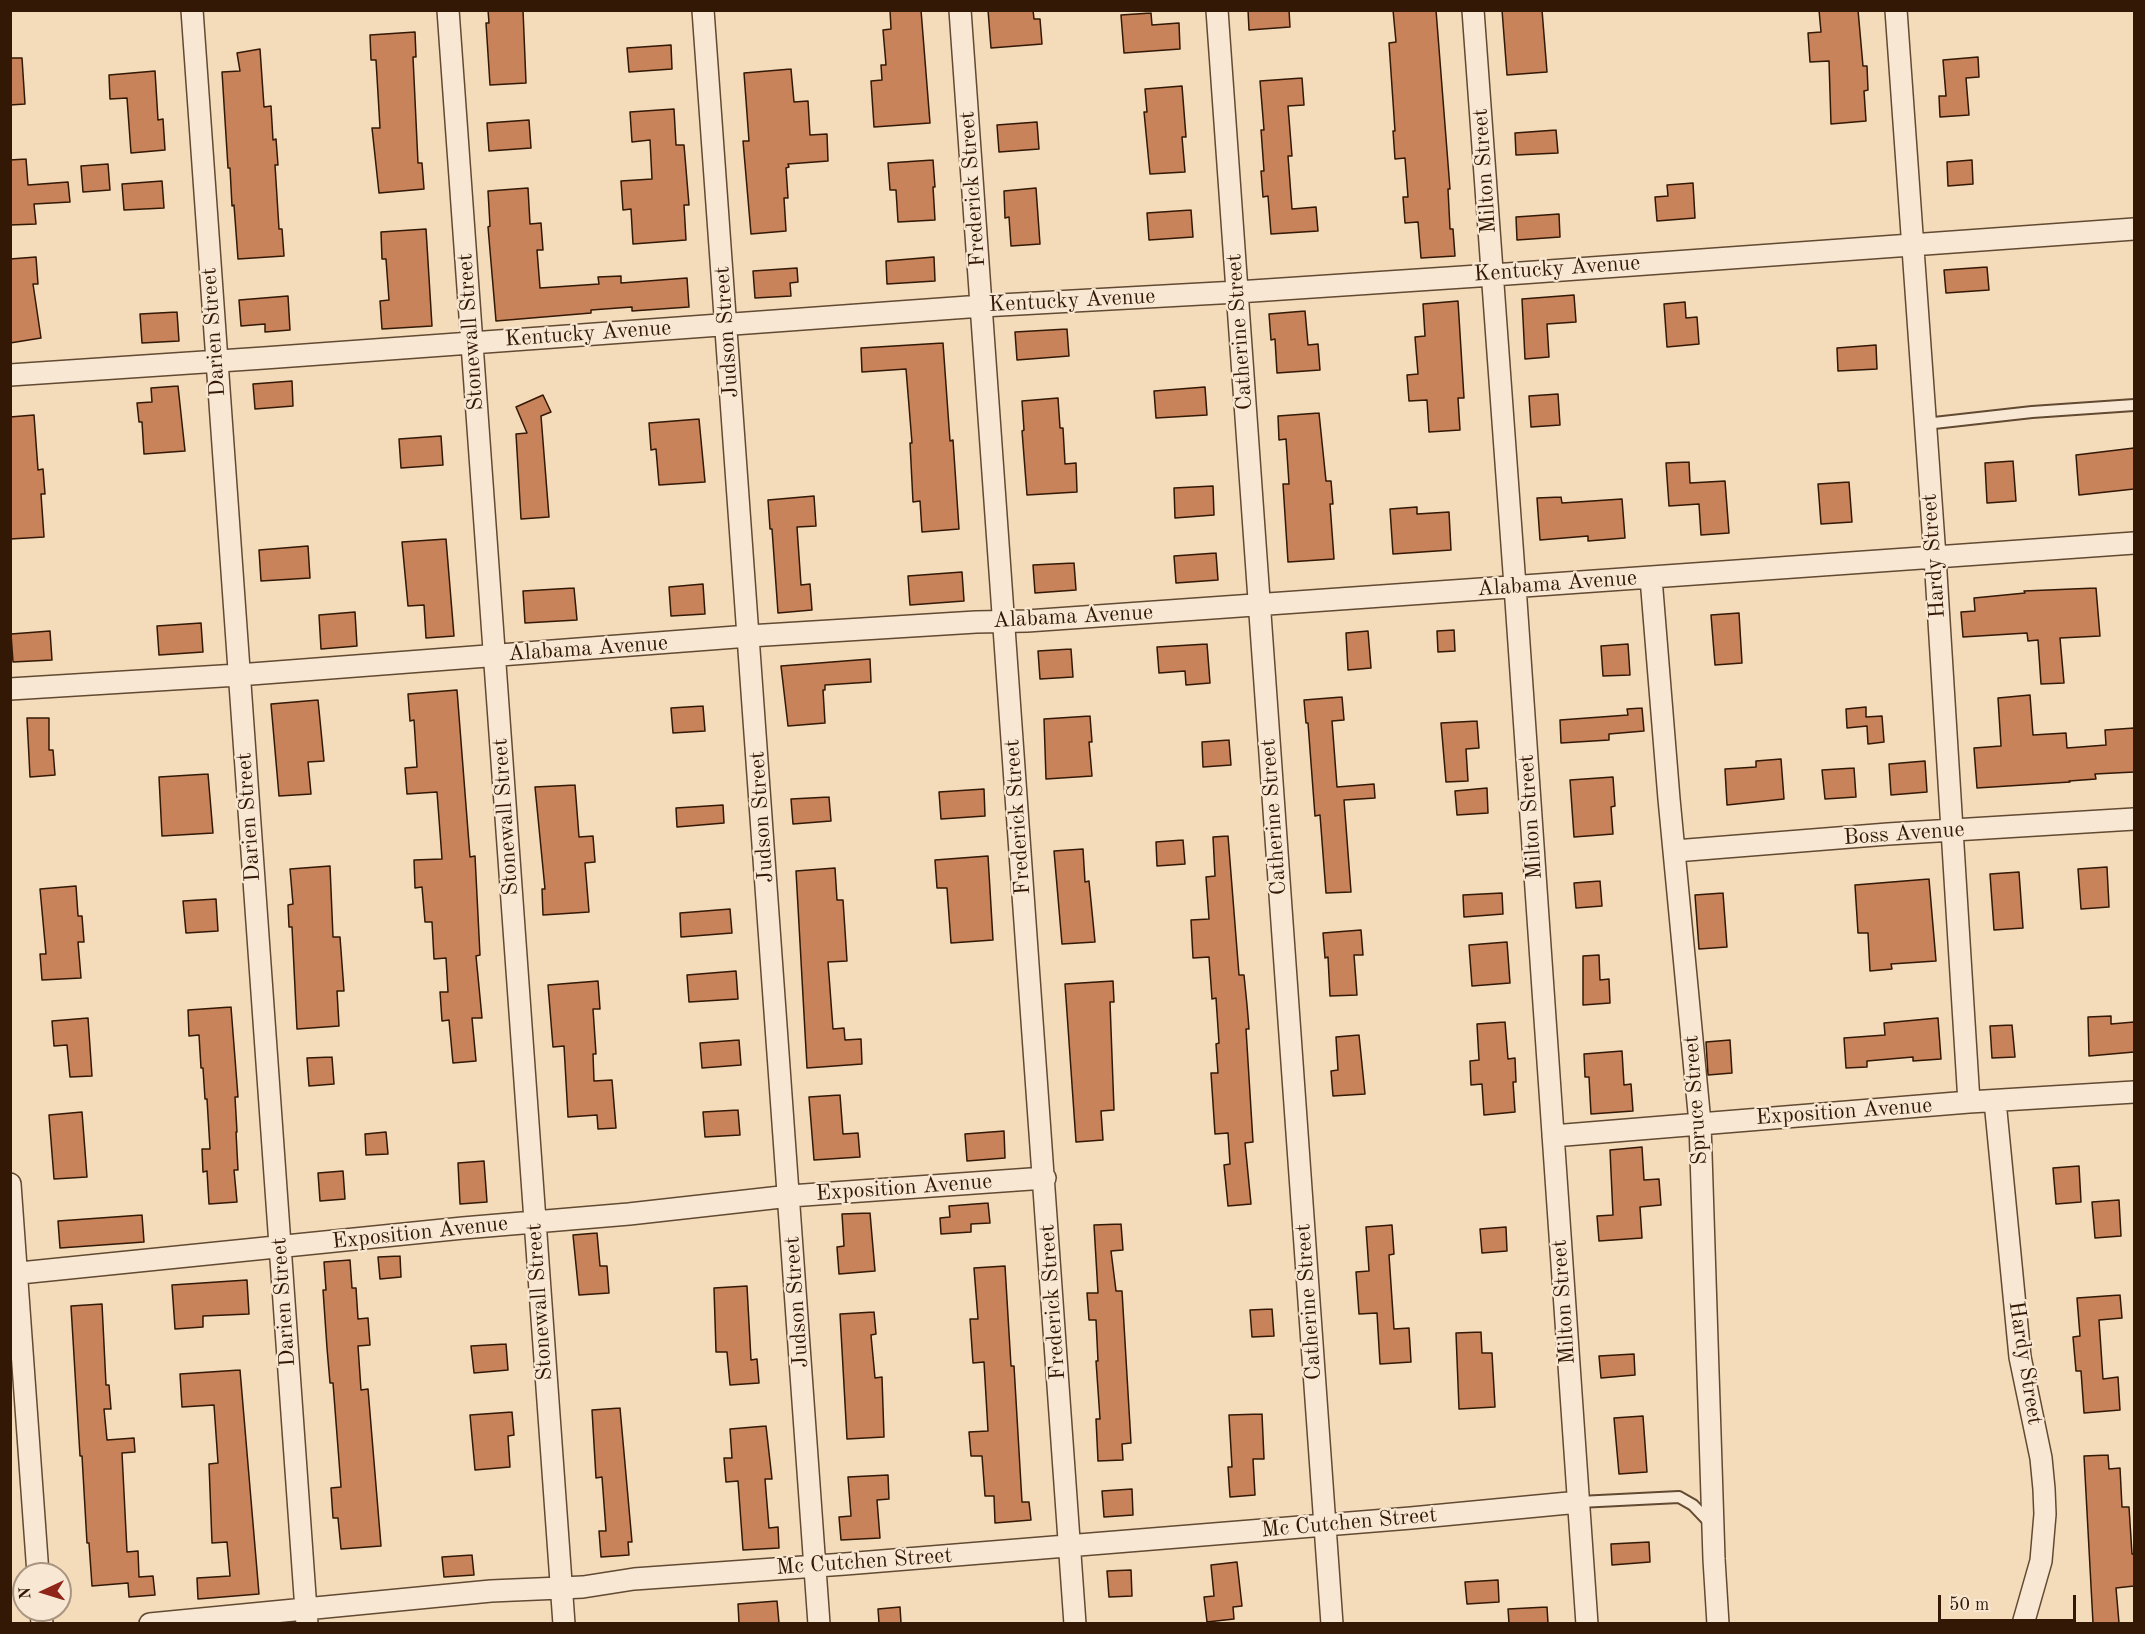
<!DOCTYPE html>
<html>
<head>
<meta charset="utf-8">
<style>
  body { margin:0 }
  #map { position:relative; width:2145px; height:1634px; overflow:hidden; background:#f4dcbb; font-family:"Old Standard TT",serif }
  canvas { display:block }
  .frame { position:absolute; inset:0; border:12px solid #321805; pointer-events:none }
  .north { position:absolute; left:12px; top:1562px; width:60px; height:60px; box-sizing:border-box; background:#f8e8d3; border:2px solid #a99581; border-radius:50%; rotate:266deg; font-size:16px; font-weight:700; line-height:24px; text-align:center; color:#321805 }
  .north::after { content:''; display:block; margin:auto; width:21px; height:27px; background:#8f2418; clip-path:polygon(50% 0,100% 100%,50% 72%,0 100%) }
  .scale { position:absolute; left:1938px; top:1595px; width:138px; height:27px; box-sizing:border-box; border:3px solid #321805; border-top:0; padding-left:8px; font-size:18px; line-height:21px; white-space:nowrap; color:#321805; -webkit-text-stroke:4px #f8e8d3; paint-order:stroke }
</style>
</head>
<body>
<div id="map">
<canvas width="2145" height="1634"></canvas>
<div class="frame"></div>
<div class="north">N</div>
<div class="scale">50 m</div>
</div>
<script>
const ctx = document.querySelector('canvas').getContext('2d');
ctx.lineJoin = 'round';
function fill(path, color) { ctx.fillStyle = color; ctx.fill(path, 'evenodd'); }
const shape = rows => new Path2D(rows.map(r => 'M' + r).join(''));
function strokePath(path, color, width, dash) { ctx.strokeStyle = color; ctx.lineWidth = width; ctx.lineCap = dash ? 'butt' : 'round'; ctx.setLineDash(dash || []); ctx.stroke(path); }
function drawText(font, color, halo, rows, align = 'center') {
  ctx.font = font + ' "Old Standard TT",serif'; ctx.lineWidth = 4.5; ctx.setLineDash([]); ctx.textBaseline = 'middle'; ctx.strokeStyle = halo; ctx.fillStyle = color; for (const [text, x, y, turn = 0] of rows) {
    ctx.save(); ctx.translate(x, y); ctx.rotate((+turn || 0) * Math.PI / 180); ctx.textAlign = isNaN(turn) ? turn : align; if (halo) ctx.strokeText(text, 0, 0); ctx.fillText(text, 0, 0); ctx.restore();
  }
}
const building = shape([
  [488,10,523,10,526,83,490,85,486,23,489,23,488,10],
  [890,10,921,10,930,123,874,127,871,81,882,80,881,65,886,65,883,30,891,29,890,10],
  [988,10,1033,10,1034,19,1040,19,1042,44,991,48,988,10],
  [1248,10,1289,10,1290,27,1249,30,1248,10],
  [1393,10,1436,10,1450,189,1448,189,1450,229,1453,229,1455,256,1421,258,1418,222,1405,223,1403,197,1408,197,1405,158,1395,159,1393,131,1395,131,1389,43,1396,42,1393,10],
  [1502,10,1542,10,1547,72,1507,75,1502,10],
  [1819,10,1858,10,1863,66,1867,66,1868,90,1864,91,1866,121,1831,124,1829,61,1810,62,1808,33,1821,32,1819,10],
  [1151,13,1152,25,1179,23,1180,49,1124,53,1121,15,1151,13],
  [415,32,416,57,413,57,418,163,422,163,424,189,379,193,372,128,380,128,376,60,371,60,370,35,415,32],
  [671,45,672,69,629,72,627,48,671,45],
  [260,49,264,107,271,106,273,140,276,139,278,165,275,165,279,229,282,229,284,256,238,259,234,205,232,206,230,168,228,168,222,72,240,71,237,53,260,49],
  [1978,57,1979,77,1966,78,1969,115,1940,117,1939,96,1946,96,1943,60,1978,57],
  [10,58,22,58,25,104,10,105,10,58],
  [791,69,794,102,808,101,810,135,827,134,828,161,788,164,789,167,786,168,788,198,784,198,786,231,751,234,743,141,749,141,744,73,791,69],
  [155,71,158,120,163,119,165,150,131,153,127,98,110,99,109,75,155,71],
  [1302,78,1304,105,1288,106,1292,156,1288,156,1292,209,1316,207,1318,231,1271,234,1268,196,1263,197,1261,171,1264,171,1261,130,1264,130,1260,81,1302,78],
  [1182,86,1186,137,1182,137,1185,172,1150,174,1144,112,1147,112,1145,89,1182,86],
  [674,109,676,145,684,145,689,205,684,205,686,240,633,244,631,209,623,210,621,181,652,179,650,140,632,142,630,112,674,109],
  [529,120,531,148,489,151,487,123,529,120],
  [1037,122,1039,149,999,152,997,125,1037,122],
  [1556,130,1558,153,1516,155,1515,133,1556,130],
  [26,159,28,185,68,182,70,202,34,204,36,224,10,225,10,160,26,159],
  [933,160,935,187,933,187,935,220,898,222,896,190,890,190,888,163,933,160],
  [1972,160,1973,184,1948,186,1947,162,1972,160],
  [108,164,110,190,83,192,81,166,108,164],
  [162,181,164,208,124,210,122,184,162,181],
  [1693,183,1695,218,1657,221,1655,197,1668,196,1667,185,1693,183],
  [528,188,530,224,541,223,543,250,537,250,540,288,599,284,598,277,621,276,621,283,687,278,689,307,632,311,632,307,591,310,591,313,496,321,488,227,490,226,488,191,528,188],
  [1036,188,1040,244,1011,246,1009,217,1005,218,1004,191,1036,188],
  [1191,210,1193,237,1149,240,1147,213,1191,210],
  [1559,214,1560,237,1517,240,1516,217,1559,214],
  [426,229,432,326,382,329,380,301,389,300,386,259,382,259,381,232,426,229],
  [36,257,38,284,33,284,41,338,10,343,10,259,36,257],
  [934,257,935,281,887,284,886,261,934,257],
  [1987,267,1989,290,1946,293,1944,270,1987,267],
  [797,268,798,282,790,283,791,296,755,298,753,271,797,268],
  [1574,295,1576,322,1547,324,1549,357,1525,359,1522,299,1574,295],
  [288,296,290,330,265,332,265,324,241,326,239,300,288,296],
  [1458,301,1464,398,1458,398,1460,430,1429,432,1427,400,1409,401,1407,375,1418,374,1415,337,1425,336,1423,304,1458,301],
  [1685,302,1686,318,1697,317,1699,344,1667,347,1664,304,1685,302],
  [1305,311,1308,345,1318,344,1320,370,1277,373,1275,339,1271,340,1269,314,1305,311],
  [177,312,179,341,142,343,140,314,177,312],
  [1067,329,1069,356,1017,360,1015,332,1067,329],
  [943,343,950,441,953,440,959,529,922,532,920,501,913,502,910,443,912,443,906,369,862,372,861,348,943,343],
  [1876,345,1877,369,1838,371,1837,348,1876,345],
  [292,381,293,406,255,409,253,384,292,381],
  [178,386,185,451,144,454,142,422,139,422,137,403,152,402,151,388,178,386],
  [1205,387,1207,415,1156,418,1154,391,1205,387],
  [1558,394,1560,425,1531,427,1529,396,1558,394],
  [543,395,551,412,541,416,549,517,521,519,516,434,527,433,516,407,543,395],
  [1058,398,1060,428,1063,428,1065,464,1076,463,1077,492,1027,495,1022,431,1024,430,1022,401,1058,398],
  [1319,413,1326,481,1331,481,1333,504,1330,504,1334,559,1288,562,1283,484,1289,484,1286,439,1279,440,1278,416,1319,413],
  [34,415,38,470,43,469,45,494,41,494,44,537,10,539,10,417,34,415],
  [699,419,705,482,659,485,656,449,651,450,649,423,699,419],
  [441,436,443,465,401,468,399,439,441,436],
  [2134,448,2134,489,2079,495,2076,455,2134,448],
  [2013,461,2016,501,1987,503,1985,463,2013,461],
  [1689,462,1690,483,1725,481,1729,533,1701,535,1699,504,1669,506,1666,463,1689,462],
  [1849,482,1852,522,1821,524,1818,484,1849,482],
  [1213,486,1214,515,1175,518,1174,488,1213,486],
  [814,496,816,526,797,527,801,585,810,584,812,610,778,613,772,529,770,529,768,500,814,496],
  [1561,497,1562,503,1622,499,1625,538,1588,541,1588,536,1540,540,1537,498,1561,497],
  [1417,507,1417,514,1449,512,1451,550,1393,554,1390,509,1417,507],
  [446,539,454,636,426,638,424,605,408,606,402,542,446,539],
  [308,546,310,578,261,581,259,550,308,546],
  [1216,553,1218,580,1176,583,1174,556,1216,553],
  [1074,563,1076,590,1035,593,1033,565,1074,563],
  [962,572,964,601,910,605,908,576,962,572],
  [703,584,705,614,671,616,669,587,703,584],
  [574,588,577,620,525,623,523,591,574,588],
  [2096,588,2100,636,2060,638,2064,683,2041,684,2038,640,2028,641,2027,633,1963,637,1961,612,1975,611,1974,598,2025,593,2024,591,2096,588],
  [355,612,357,646,321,649,319,615,355,612],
  [1739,613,1742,663,1715,665,1711,615,1739,613],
  [201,623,203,652,159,655,157,626,201,623],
  [1454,630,1455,651,1438,652,1437,631,1454,630],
  [50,631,52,660,13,662,11,634,50,631],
  [1368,631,1371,668,1348,670,1346,633,1368,631],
  [1207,644,1210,683,1186,685,1185,671,1159,673,1157,647,1207,644],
  [1628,644,1630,675,1603,676,1601,646,1628,644],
  [1071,649,1073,677,1040,679,1038,651,1071,649],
  [870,659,871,682,825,685,825,690,823,690,825,723,788,726,781,666,870,659],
  [457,690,470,857,475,856,480,955,476,956,482,1018,472,1018,476,1061,453,1063,449,1020,442,1021,440,992,448,992,446,958,434,959,432,922,425,922,422,887,415,888,414,860,442,859,437,792,407,794,405,768,417,767,414,720,410,721,408,694,457,690],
  [2030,695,2033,735,2066,733,2067,748,2106,745,2105,730,2134,728,2134,772,2095,774,2096,779,2069,781,2070,782,1977,788,1974,748,2001,746,1998,698,2030,695],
  [1342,697,1344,720,1332,721,1337,787,1374,784,1375,798,1344,800,1351,892,1326,893,1320,815,1315,816,1308,723,1306,723,1304,700,1342,697],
  [318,700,324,761,308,762,311,794,279,796,271,704,318,700],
  [703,706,705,731,673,733,671,708,703,706],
  [1866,707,1866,717,1882,716,1884,742,1868,744,1867,726,1847,728,1846,709,1866,707],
  [1642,708,1644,731,1609,734,1609,740,1561,743,1560,720,1628,715,1627,709,1642,708],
  [1090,716,1092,742,1089,742,1092,776,1046,779,1044,719,1090,716],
  [27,718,49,718,49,750,53,750,55,775,30,777,27,718],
  [1477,721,1479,748,1466,749,1468,781,1446,782,1441,723,1477,721],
  [1229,740,1231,765,1203,767,1202,742,1229,740],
  [1781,759,1784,799,1727,805,1725,769,1756,767,1756,761,1781,759],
  [1925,761,1927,792,1891,795,1889,764,1925,761],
  [1854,768,1856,797,1825,799,1822,770,1854,768],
  [208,774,213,833,162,836,159,777,208,774],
  [1613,777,1615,806,1611,807,1613,834,1574,837,1570,780,1613,777],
  [575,785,579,837,593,836,595,862,585,863,589,912,543,915,542,889,545,889,535,787,575,785],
  [1487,788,1488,813,1457,815,1455,791,1487,788],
  [984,789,985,816,941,819,939,792,984,789],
  [829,797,831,821,793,824,791,799,829,797],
  [723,805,724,823,677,827,676,808,723,805],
  [1228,836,1239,975,1244,975,1247,1005,1249,1029,1246,1029,1253,1142,1245,1143,1251,1204,1228,1206,1224,1165,1230,1164,1228,1133,1215,1134,1211,1073,1218,1073,1216,1044,1219,1043,1216,998,1212,999,1209,957,1193,958,1191,920,1209,919,1206,877,1215,876,1213,837,1228,836],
  [1183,840,1185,864,1157,866,1156,842,1183,840],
  [1083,849,1085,882,1089,881,1095,942,1062,944,1054,851,1083,849],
  [988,856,993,940,951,943,947,888,937,888,935,860,988,856],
  [330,866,333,937,340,937,344,991,337,991,339,1026,297,1029,292,927,289,927,288,905,293,904,290,869,330,866],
  [2107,867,2109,907,2081,909,2078,869,2107,867],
  [835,868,837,900,843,900,847,961,828,962,833,1029,844,1028,845,1040,861,1039,862,1064,807,1068,796,871,835,868],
  [2019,872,2023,928,1994,930,1990,874,2019,872],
  [1929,879,1936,961,1891,964,1892,969,1870,971,1868,933,1858,933,1855,885,1929,879],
  [1600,881,1602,906,1576,908,1574,883,1600,881],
  [76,886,78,916,82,916,84,942,78,942,81,978,42,980,40,954,46,954,40,889,76,886],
  [1502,893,1503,914,1464,917,1463,895,1502,893],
  [1723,893,1727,947,1699,949,1695,895,1723,893],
  [216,899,218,931,186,933,183,901,216,899],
  [730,909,732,933,681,937,680,913,730,909],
  [1361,930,1363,955,1354,955,1357,995,1330,996,1328,957,1325,958,1323,933,1361,930],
  [1507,942,1510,983,1472,986,1469,945,1507,942],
  [1599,955,1600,980,1609,979,1610,1003,1583,1005,1583,956,1599,955],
  [736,971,738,999,689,1002,687,975,736,971],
  [598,981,600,1009,593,1009,596,1054,593,1054,594,1081,612,1080,616,1128,598,1129,597,1115,568,1117,564,1046,553,1047,548,985,598,981],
  [1113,981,1114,1002,1110,1002,1114,1110,1101,1111,1103,1140,1076,1142,1065,984,1113,981],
  [231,1007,238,1097,235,1097,237,1132,236,1132,238,1170,234,1170,237,1202,209,1204,207,1171,203,1172,202,1149,210,1149,207,1099,205,1099,203,1068,201,1068,199,1035,189,1036,188,1010,231,1007],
  [2111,1016,2111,1024,2134,1022,2134,1052,2089,1056,2088,1017,2111,1016],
  [88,1018,92,1076,70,1077,67,1045,54,1046,52,1021,88,1018],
  [1938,1018,1941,1059,1913,1061,1913,1057,1867,1061,1867,1067,1846,1068,1844,1038,1885,1035,1884,1023,1938,1018],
  [1505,1022,1508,1059,1515,1058,1516,1082,1513,1082,1515,1112,1484,1115,1482,1084,1471,1085,1470,1061,1479,1060,1477,1024,1505,1022],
  [2012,1025,2015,1057,1992,1058,1990,1026,2012,1025],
  [1359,1035,1365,1094,1333,1096,1331,1071,1338,1070,1336,1037,1359,1035],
  [739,1040,741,1065,702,1068,700,1043,739,1040],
  [1730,1040,1732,1073,1708,1075,1706,1042,1730,1040],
  [1622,1051,1624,1085,1631,1084,1633,1111,1591,1114,1589,1077,1585,1077,1584,1054,1622,1051],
  [332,1057,334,1084,309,1086,307,1058,332,1057],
  [840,1095,843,1134,858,1133,860,1157,814,1160,809,1097,840,1095],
  [738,1110,740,1135,705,1137,703,1112,738,1110],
  [82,1112,87,1177,54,1179,49,1115,82,1112],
  [1004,1131,1005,1158,967,1161,965,1134,1004,1131],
  [386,1132,388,1154,366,1155,365,1134,386,1132],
  [1642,1147,1644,1180,1659,1179,1661,1205,1640,1207,1642,1238,1599,1241,1597,1216,1613,1215,1610,1150,1642,1147],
  [484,1161,487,1202,460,1204,458,1163,484,1161],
  [2079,1166,2081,1202,2056,1204,2053,1168,2079,1166],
  [343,1171,345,1199,320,1201,318,1173,343,1171],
  [2119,1200,2121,1236,2095,1238,2092,1202,2119,1200],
  [988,1203,990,1223,971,1224,971,1232,941,1234,940,1218,950,1217,949,1206,988,1203],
  [870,1213,875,1271,839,1274,837,1247,844,1246,842,1214,870,1213],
  [142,1215,144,1242,60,1248,58,1221,142,1215],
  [1121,1224,1123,1250,1111,1251,1116,1291,1122,1291,1131,1443,1122,1444,1123,1460,1098,1461,1096,1419,1100,1419,1096,1361,1098,1361,1096,1320,1089,1320,1087,1293,1098,1293,1094,1225,1121,1224],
  [1392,1225,1394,1254,1389,1255,1394,1329,1409,1328,1411,1362,1380,1364,1377,1313,1359,1314,1356,1272,1369,1271,1366,1227,1392,1225],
  [1506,1227,1507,1251,1482,1253,1480,1229,1506,1227],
  [597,1233,600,1266,607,1266,609,1293,579,1295,573,1235,597,1233],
  [400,1256,401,1277,380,1279,378,1257,400,1256],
  [350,1260,352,1288,356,1288,358,1319,368,1318,370,1345,358,1346,361,1390,368,1389,381,1546,341,1549,338,1518,333,1518,331,1488,341,1487,333,1383,330,1383,327,1348,323,1290,326,1290,324,1262,350,1260],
  [1005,1266,1011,1366,1014,1366,1022,1502,1029,1502,1031,1520,995,1523,994,1496,985,1496,982,1456,971,1456,969,1432,988,1431,984,1362,973,1363,970,1319,978,1319,974,1268,1005,1266],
  [247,1280,249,1314,203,1316,203,1327,175,1329,172,1285,247,1280],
  [747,1286,751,1360,757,1359,759,1383,730,1385,727,1352,716,1352,714,1288,747,1286],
  [2120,1295,2122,1318,2099,1320,2103,1379,2118,1377,2120,1410,2084,1413,2081,1371,2076,1371,2073,1337,2080,1336,2077,1298,2120,1295],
  [102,1304,106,1385,109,1385,111,1409,104,1409,107,1440,134,1438,135,1452,122,1453,127,1552,138,1551,139,1577,153,1576,155,1595,129,1597,128,1583,92,1586,89,1543,87,1543,82,1456,80,1456,71,1306,102,1304],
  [1272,1309,1274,1336,1252,1337,1250,1310,1272,1309],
  [874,1312,876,1334,871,1335,875,1378,882,1377,884,1437,847,1439,840,1314,874,1312],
  [1481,1332,1482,1353,1492,1353,1495,1407,1459,1409,1456,1333,1481,1332],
  [506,1344,508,1370,474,1373,471,1346,506,1344],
  [1634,1354,1635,1375,1601,1378,1599,1356,1634,1354],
  [240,1370,259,1594,198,1599,197,1578,230,1576,227,1542,212,1543,209,1464,218,1463,214,1405,182,1407,180,1374,240,1370],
  [620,1408,632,1542,628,1542,629,1555,601,1557,599,1531,606,1531,602,1477,596,1478,592,1410,620,1408],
  [512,1412,514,1435,508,1436,510,1467,475,1470,470,1415,512,1412],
  [1262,1414,1264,1459,1253,1459,1255,1495,1230,1497,1228,1467,1232,1467,1229,1415,1262,1414],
  [1643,1416,1647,1472,1619,1474,1614,1418,1643,1416],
  [766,1426,772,1479,765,1479,769,1528,778,1527,779,1548,743,1550,738,1481,726,1482,724,1458,732,1458,730,1429,766,1426],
  [2108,1455,2109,1469,2120,1468,2122,1507,2129,1507,2132,1554,2134,1554,2134,1586,2116,1588,2119,1623,2093,1623,2084,1456,2108,1455],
  [888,1475,889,1499,877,1500,880,1538,841,1540,839,1517,851,1516,848,1477,888,1475],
  [1132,1489,1133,1515,1104,1517,1102,1491,1132,1489],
  [1649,1542,1650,1562,1612,1565,1611,1544,1649,1542],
  [472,1555,474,1575,444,1577,442,1557,472,1555],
  [1237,1562,1242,1606,1233,1607,1234,1619,1207,1622,1204,1597,1214,1596,1211,1565,1237,1562],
  [1131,1570,1132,1596,1109,1597,1107,1571,1131,1570],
  [1498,1580,1499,1602,1467,1604,1465,1582,1498,1580],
  [777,1601,779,1623,739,1623,738,1604,777,1601],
  [900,1607,901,1623,879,1623,878,1609,900,1607],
  [1547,1607,1548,1623,1509,1623,1508,1609,1547,1607]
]);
fill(building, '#c8835a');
strokePath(building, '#321805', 1.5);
const service = shape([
  [1925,424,2032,412,2134,405],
  [1579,1502,1679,1497,1693,1505,1712,1525]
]);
const minor = shape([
  [192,10,307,1624],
  [448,10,564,1624],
  [703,10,819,1624],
  [960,10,1075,1624],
  [1217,10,1332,1624],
  [1473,10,1515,586,1587,1624],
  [1896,10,1935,557,1969,1102],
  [10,375,264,358,982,306,1237,292,1493,275,2134,229],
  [1651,578,1669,799,1700,1123,1714,1559,1718,1624],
  [10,689,238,675,749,636,976,622,1027,621,2134,543],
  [1675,851,1888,834,2134,819],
  [1995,1101,2020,1357,2041,1458,2044,1489,2045,1514,2041,1561,2023,1624],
  [1553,1136,1969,1102,2134,1092],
  [10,1184,38,1574],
  [10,1274,463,1228,629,1214,790,1196,1045,1178],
  [41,1610,42,1624],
  [150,1624,491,1591,583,1587,634,1579,845,1564,1411,1518,1579,1502]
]);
strokePath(service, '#624932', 14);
strokePath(minor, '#624932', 24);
strokePath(service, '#f8e8d3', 10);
strokePath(minor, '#f8e8d3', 21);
drawText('22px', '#321805', '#f8e8d3', [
  ["Milton Street",1485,171,-94],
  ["Frederick Street",973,189,-94],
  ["Kentucky Avenue",1557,269,-4],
  ["Kentucky Avenue",1072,301,-3],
  ["Darien Street",214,332,-94],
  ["Stonewall Street",471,332,-94],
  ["Judson Street",727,332,-94],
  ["Catherine Street",1240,332,-94],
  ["Kentucky Avenue",588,334,-4],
  ["Hardy Street",1934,556,-94],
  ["Alabama Avenue",1557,584,-4],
  ["Alabama Avenue",1073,617,-3],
  ["Alabama Avenue",588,649,-4],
  ["Darien Street",249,817,-94],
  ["Stonewall Street",506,817,-94],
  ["Judson Street",762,817,-94],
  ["Frederick Street",1018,817,-94],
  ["Catherine Street",1274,817,-94],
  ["Milton Street",1531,817,-94],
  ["Boss Avenue",1904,834,-4],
  ["Spruce Street",1696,1100,-94],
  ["Exposition Avenue",1844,1112,-4],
  ["Exposition Avenue",904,1188,-4],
  ["Exposition Avenue",420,1233,-6],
  ["Darien Street",284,1302,-94],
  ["Stonewall Street",540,1302,-94],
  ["Judson Street",797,1302,-94],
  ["Frederick Street",1053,1302,-94],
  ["Catherine Street",1309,1302,-94],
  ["Milton Street",1564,1302,-94],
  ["Hardy Street",2025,1363,81],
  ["Mc Cutchen Street",1349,1523,-5],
  ["Mc Cutchen Street",864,1562,-4]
]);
</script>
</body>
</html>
